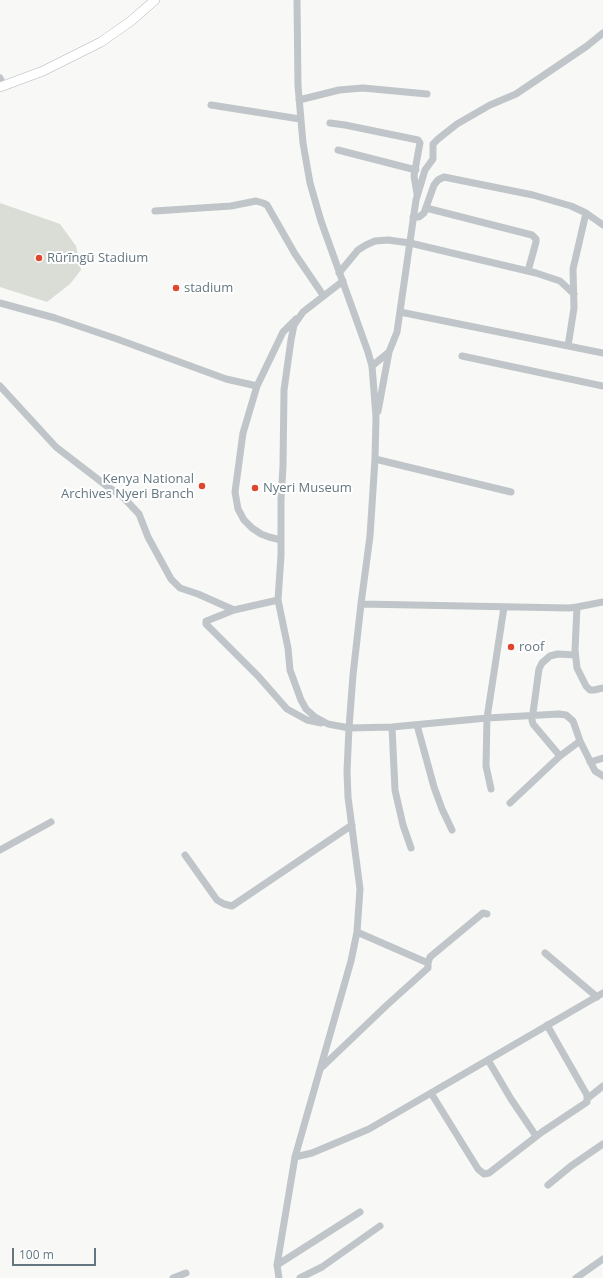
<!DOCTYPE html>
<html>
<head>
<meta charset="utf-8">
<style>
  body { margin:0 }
  #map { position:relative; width:603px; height:1278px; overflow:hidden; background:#f8f8f6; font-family:"Open Sans",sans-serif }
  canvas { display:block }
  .scale { position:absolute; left:12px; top:1248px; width:84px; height:18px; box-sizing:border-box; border:2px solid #647780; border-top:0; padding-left:5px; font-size:12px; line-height:14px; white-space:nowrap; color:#647780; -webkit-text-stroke:3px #fff; paint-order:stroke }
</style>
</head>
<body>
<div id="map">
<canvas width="603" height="1278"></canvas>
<div class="scale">100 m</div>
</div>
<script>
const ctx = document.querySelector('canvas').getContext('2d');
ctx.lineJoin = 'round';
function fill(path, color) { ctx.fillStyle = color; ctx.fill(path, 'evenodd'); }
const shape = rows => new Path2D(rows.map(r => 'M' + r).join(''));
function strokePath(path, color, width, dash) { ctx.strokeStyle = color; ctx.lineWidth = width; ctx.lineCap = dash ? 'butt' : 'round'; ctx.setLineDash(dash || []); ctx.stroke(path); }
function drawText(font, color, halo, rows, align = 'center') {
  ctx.font = font + ' "Open Sans",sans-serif'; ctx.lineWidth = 4; ctx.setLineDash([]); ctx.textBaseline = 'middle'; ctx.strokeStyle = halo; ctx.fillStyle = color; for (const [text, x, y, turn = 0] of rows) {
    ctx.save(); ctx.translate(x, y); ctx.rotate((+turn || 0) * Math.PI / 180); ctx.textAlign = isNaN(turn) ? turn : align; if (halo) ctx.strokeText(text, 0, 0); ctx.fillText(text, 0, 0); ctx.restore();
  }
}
fill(shape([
  [0,203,60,224,76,246,81,270,70,284,47,302,0,287]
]), '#d9ddd5');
const secondary = shape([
  [0,87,43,71,101,42,131,21,155,0]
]);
strokePath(secondary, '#b2b9bc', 10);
strokePath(shape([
  [0,78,4,86],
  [299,100,339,90,363,88,427,94],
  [211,105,300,119],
  [330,123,345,125,418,140,420,143,419,148,414,176,417,194],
  [338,150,416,170],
  [426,208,532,235,536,239,536,242,528,271],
  [155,211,231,206,256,201,263,203,267,205,295,254,323,295],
  [413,217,419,217,424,213,434,185,438,180,444,177,533,195,571,206,586,213,603,225],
  [339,273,358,250,366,245,375,241,388,240,410,243,536,273,560,281,574,294],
  [343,281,303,312,294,325,291,340,284,390,283,466,281,499,281,555,278,600,288,648,290,670,301,700,306,709,315,717,328,724,349,728,392,727,487,718,559,714,566,715,573,721,580,741,595,771,603,776],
  [0,303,55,318,117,339,226,379,257,386],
  [400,312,603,353],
  [568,346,574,308,573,269,586,213],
  [462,356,603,386],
  [372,366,389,352,397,332,416,200,425,170,433,159,433,144,438,139,457,124,490,105,516,94,587,46,603,33],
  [0,386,56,447,108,487,122,496,139,514,148,537,171,579,180,588,198,594,234,610,278,600],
  [378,411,389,352],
  [375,459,511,492],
  [281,540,269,537,261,534,252,528,244,520,238,509,235,492,243,433,257,386,283,332,296,319],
  [361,604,569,608,577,607,603,602],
  [577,607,575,650,577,668,586,686,590,690,594,690,603,688],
  [234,610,209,620,206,621,206,624,258,676,287,709,307,720,321,723],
  [417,725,434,787,442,809,452,830],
  [392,727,395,790,403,825,411,848],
  [560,756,533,724,532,720,539,669,542,663,550,656,558,654,575,655],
  [590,762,603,758],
  [491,789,486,766,487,718,504,607],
  [510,803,560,756,580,741],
  [0,850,51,822],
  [185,855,217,900,224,904,232,906,352,825],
  [357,932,428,963],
  [545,953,597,997],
  [488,1060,511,1099,536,1136],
  [321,1068,387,1005,428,968,428,963,430,957,483,913,487,914],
  [431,1093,478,1169,484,1174,489,1173,542,1132,587,1102,587,1095,547,1025],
  [588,1098,603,1086],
  [295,1157,312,1153,369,1129,603,993],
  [548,1185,571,1166,603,1144],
  [277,1265,360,1212],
  [173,1278,186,1273],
  [279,1278,277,1265,295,1157,351,961,357,932,360,889,348,797,347,771,349,728,353,675,361,604,370,536,375,459,376,417,372,366,368,352,321,221,310,183,303,143,298,86,297,0],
  [300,1278,322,1267,380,1226],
  [576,1278,603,1259]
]), '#bfc5c8', 7);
strokePath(secondary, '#fff', 9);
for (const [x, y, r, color] of [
  [39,258,4,"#e0452e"],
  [176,288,4,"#e0452e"],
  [202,486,4,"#e0452e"],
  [255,488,4,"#e0452e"],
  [511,647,4,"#e0452e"]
]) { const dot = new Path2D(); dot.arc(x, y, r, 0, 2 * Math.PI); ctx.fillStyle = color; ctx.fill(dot); strokePath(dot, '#fff', 1.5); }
drawText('13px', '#647780', '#fff', [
  ["Rũrĩngũ Stadium",47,258],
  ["stadium",184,288],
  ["Kenya National",194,479,"right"],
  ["Archives Nyeri Branch",194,494,"right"],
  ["Nyeri Museum",263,488],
  ["roof",519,647]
], 'left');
</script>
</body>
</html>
